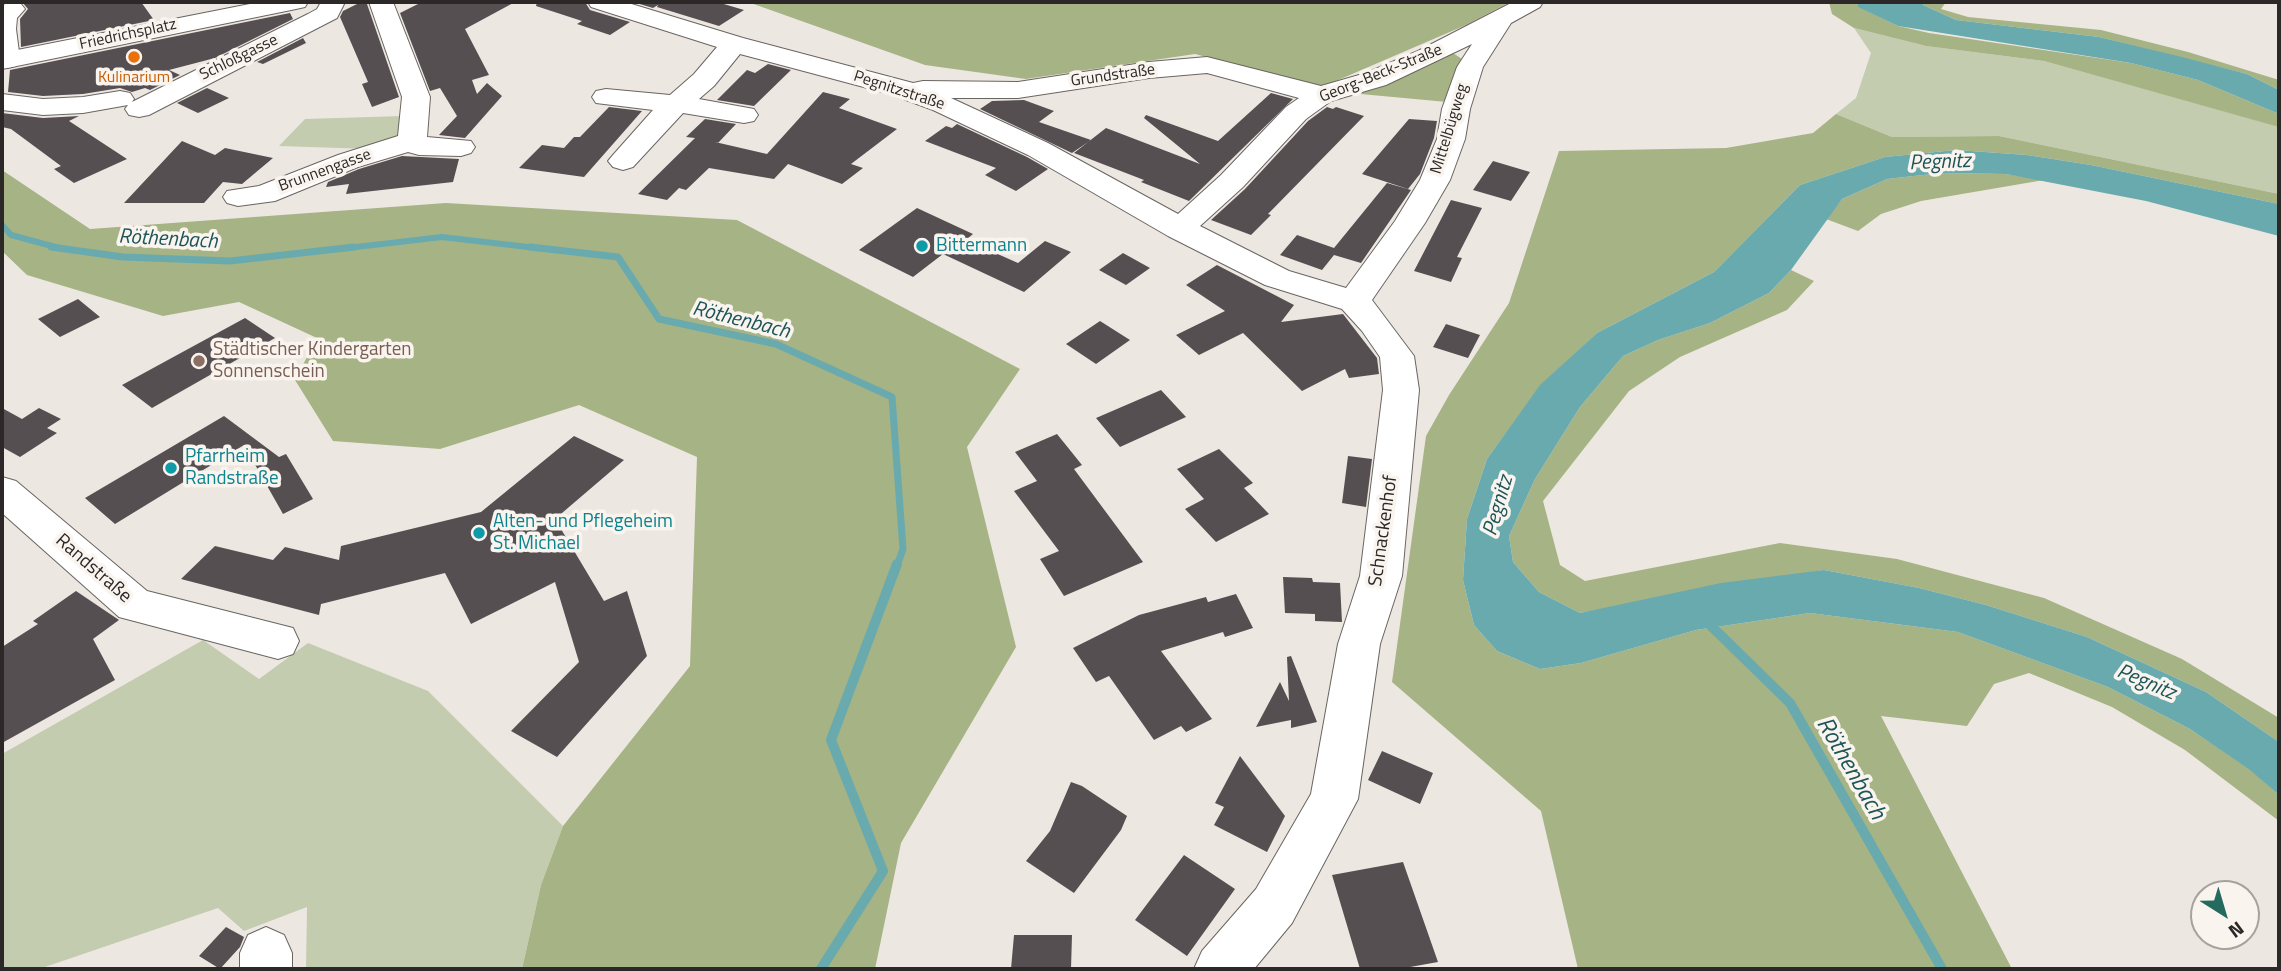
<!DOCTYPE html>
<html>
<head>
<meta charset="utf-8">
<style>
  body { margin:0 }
  #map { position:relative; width:2281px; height:971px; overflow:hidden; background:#ede7e2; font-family:"Titillium Web",sans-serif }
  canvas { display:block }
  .frame { position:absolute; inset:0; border:4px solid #2b2827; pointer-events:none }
  .north { position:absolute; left:2190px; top:880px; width:70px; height:70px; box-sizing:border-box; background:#faf4ef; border:2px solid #a7a29f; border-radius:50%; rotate:143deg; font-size:19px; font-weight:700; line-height:28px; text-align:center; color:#2b2827 }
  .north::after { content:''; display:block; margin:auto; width:24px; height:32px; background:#246a5e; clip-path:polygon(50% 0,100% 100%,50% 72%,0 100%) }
</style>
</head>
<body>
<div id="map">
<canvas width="2281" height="971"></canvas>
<div class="frame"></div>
<div class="north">N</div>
</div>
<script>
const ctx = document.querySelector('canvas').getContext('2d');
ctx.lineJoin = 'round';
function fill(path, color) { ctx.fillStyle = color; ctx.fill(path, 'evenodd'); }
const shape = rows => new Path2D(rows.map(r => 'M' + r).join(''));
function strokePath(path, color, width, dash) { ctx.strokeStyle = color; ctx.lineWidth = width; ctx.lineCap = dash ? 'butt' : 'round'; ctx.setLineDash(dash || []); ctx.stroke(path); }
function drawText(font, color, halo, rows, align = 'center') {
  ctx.font = font + ' "Titillium Web",sans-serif'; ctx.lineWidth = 7; ctx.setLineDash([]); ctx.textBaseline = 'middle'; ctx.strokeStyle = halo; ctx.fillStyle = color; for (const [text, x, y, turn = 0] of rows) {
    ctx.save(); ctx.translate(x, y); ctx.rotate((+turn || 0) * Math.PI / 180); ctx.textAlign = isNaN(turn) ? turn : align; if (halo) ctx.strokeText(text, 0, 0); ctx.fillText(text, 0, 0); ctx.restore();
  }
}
fill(shape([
  [1854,28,1926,46,2044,61,2274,125,2279,127,2279,194,1999,136,1892,137,1836,114,1856,98,1871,53],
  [403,116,402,136,370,149,279,146,305,119],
  [203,640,259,679,308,643,428,691,563,826,541,885,522,969,306,969,307,907,244,931,218,908,39,969,2,969,2,754]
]), '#c3ccae');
fill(shape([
  [748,2,1510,2,1466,25,1322,87,1195,54,1026,79,925,65],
  [1829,2,1858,2,1859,7,1898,26,1929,33,2131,63,2198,80,2279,114,2279,127,2044,61,1926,46,1854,28,1832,14],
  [1925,2,1946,2,1941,9,1968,17,2101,30,2188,52,2279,80,2279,90,2247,74,2099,37,1956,20,1923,5],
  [1453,53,1471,65,1458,103,1339,92],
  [1836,114,1892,137,1999,136,2279,194,2279,204,2091,165,2027,155,1956,150,1885,157,1800,185,1714,272,1597,333,1540,386,1487,459,1467,519,1463,580,1474,625,1497,651,1540,669,1581,663,1696,630,1810,613,1958,632,2108,687,2190,729,2251,770,2279,795,2279,821,2185,750,2112,707,2029,673,1994,684,1967,726,1881,716,2012,969,1578,969,1541,811,1392,682,1426,436,1449,395,1509,303,1559,151,1726,148,1813,133],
  [2,170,90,229,446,203,737,220,1020,369,967,447,1016,647,901,843,875,969,522,969,541,885,563,826,690,666,697,457,579,405,440,449,333,441,295,380,317,338,239,302,163,316,27,275,2,251],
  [1941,173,2006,174,2044,180,1921,201,1881,214,1858,231,1826,219,1842,199,1887,179],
  [1791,270,1814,281,1787,310,1680,357,1629,391,1543,501,1560,565,1585,581,1780,543,1897,559,2044,598,2182,659,2279,718,2279,742,2206,692,2087,637,1986,605,1919,588,1824,570,1580,613,1539,592,1513,562,1509,536,1535,479,1580,407,1623,356,1658,340,1710,323,1769,293]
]), '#a6b384');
fill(shape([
  [1858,2,1925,2,1923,5,1956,20,2099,37,2182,57,2247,74,2279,90,2279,114,2198,80,2131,63,1898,26,1858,7],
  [1956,150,2027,155,2091,165,2279,204,2279,236,2146,201,2006,174,1941,173,1887,179,1842,199,1791,270,1769,293,1710,323,1658,340,1623,356,1580,407,1535,479,1509,536,1513,562,1539,592,1580,613,1721,583,1824,570,1919,588,1986,605,2087,637,2206,692,2279,742,2279,795,2250,770,2190,729,2108,687,1958,632,1810,613,1696,630,1581,663,1540,669,1497,651,1474,625,1463,580,1467,519,1487,459,1540,385,1597,333,1714,272,1800,185,1885,157]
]), '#69aaae');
strokePath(shape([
  [2,225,11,235,63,249],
  [339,249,442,237,545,249]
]), '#69aaae', 6);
strokePath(shape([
  [51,247,123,257,230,261,354,247],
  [530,247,618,257,659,319,776,344,892,397,903,549,897,566]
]), '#69aaae', 7);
strokePath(shape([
  [1706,621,1790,703,1942,969],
  [821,969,883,871,831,740,897,564]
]), '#69aaae', 10);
fill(shape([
  [22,2,141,2,154,20,21,47,20,19,28,9],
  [361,2,367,4,399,97,372,107,362,84,368,82,340,17,343,11],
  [422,2,515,2,465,29,489,75,472,80,477,94,487,83,502,96,465,138,439,135,457,116,440,88,430,91,400,13],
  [537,2,585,2,590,10,630,22,610,35,577,24,582,21,536,6],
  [633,2,717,2,744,10,719,26,657,7,658,5,653,8],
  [290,13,293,19,215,58,169,70,180,75,150,90,145,88,132,92,120,88,83,94,43,96,8,92,10,70],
  [303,38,306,43,263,64,257,62],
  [768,64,791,70,754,106,717,100,747,70,755,73],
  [207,88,229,98,198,113,177,103],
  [823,92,850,99,839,108,897,129,851,164,863,168,842,184,788,164,774,179,709,168,686,190,679,188,667,200,638,194,695,138,686,137,705,119,736,124,718,143,715,142,767,154],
  [1271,93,1293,99,1189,201,1141,182,1144,180,1074,153,1106,128,1200,164,1144,118,1146,115,1218,141],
  [1024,100,1054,111,1039,122,1091,140,1072,153,980,109,992,101],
  [609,107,642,111,584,177,519,168,542,145,564,148,574,137,580,137],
  [1327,107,1333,109,1336,107,1364,116,1268,214,1271,215,1251,235,1211,220,1245,189,1308,121],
  [2,113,43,118,79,116,69,121,127,159,74,183,54,169,61,166,11,129,2,127],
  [1409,119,1437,121,1434,138,1420,174,1408,189,1362,174],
  [957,124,1027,157,1048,169,1016,191,985,175,996,168,925,141,946,126,952,128],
  [182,141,215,155,225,148,273,158,242,184,223,182,204,203,124,203],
  [402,156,459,159,453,182,346,194,349,184,326,187,328,182,359,169],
  [1493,161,1530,172,1511,201,1473,190],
  [1387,183,1411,190,1361,263,1334,255,1322,270,1280,255,1297,235,1334,248],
  [1451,200,1482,208,1457,257,1462,258,1451,282,1414,271],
  [917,208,973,234,966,240,1018,263,1045,241,1071,252,1024,292,943,254,913,277,859,250],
  [1123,253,1150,268,1126,285,1099,270],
  [1217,265,1294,305,1281,322,1343,314,1377,358,1379,374,1349,378,1345,369,1302,391,1243,333,1199,355,1176,335,1225,311,1186,285],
  [78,299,100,317,60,337,38,319],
  [245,318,275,338,152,408,122,385],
  [1100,321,1130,340,1096,364,1066,344],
  [1446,324,1480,335,1468,358,1433,347],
  [1161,390,1186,417,1120,447,1096,418],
  [2,408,22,419,39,408,61,419,47,428,57,433,20,457,2,447],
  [224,416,279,457,286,454,313,499,283,514,244,445,115,524,85,498],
  [1057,434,1082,465,1074,469,1143,562,1064,596,1040,559,1059,551,1014,491,1037,481,1015,452],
  [574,436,624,460,555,519,604,601,627,591,647,656,557,757,511,731,579,662,555,582,471,624,445,573,321,604,319,615,181,579,215,546,273,560,285,547,339,560,341,546,481,512],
  [1219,449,1253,483,1244,488,1269,514,1216,542,1185,509,1204,499,1177,469],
  [1348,456,1372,459,1366,507,1342,503],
  [1283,577,1312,578,1313,582,1340,583,1342,622,1315,621,1315,614,1285,613],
  [76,591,119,620,93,639,115,680,2,743,2,647,38,624,33,621],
  [1236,594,1253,628,1225,637,1223,632,1161,651,1212,719,1186,732,1181,726,1154,740,1109,676,1096,682,1073,648,1139,615,1206,597,1208,602],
  [1291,656,1317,722,1291,728,1291,720,1256,727,1280,682,1289,701,1287,657],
  [1382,751,1433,773,1420,804,1368,780],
  [1240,756,1285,816,1267,852,1214,825,1224,807,1215,803],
  [1071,782,1082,786,1127,816,1121,830,1074,893,1026,861,1050,831],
  [1184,855,1235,889,1187,956,1135,920],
  [1403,862,1438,962,1399,969,1360,969,1332,875],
  [226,927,244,937,240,947,220,969,199,956],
  [1014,935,1072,935,1071,969,1011,969]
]), '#554f52');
const minor = shape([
  [13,2,21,4,25,9,17,18,16,29,20,60,16,66,7,68,2,67,2,5,13,2],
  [321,2,345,2,337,18,149,115,139,117,129,115,125,109,128,105,83,113,43,115,2,110,2,94,43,99,83,97,120,91,130,93,134,99,132,102,308,14,317,9,321,2],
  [369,2,393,2,430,97,427,137,471,141,475,147,471,153,461,156,419,155,408,152,358,167,275,201,238,206,227,203,223,197,227,191,259,186,338,155,398,136,402,97,369,2],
  [588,2,625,2,743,38,913,83,923,81,1018,82,1149,62,1207,57,1321,86,1366,73,1418,51,1513,2,1543,2,1540,7,1511,23,1483,67,1470,109,1465,139,1450,180,1425,223,1372,300,1414,356,1419,390,1402,576,1380,644,1358,799,1292,923,1254,969,1194,969,1202,951,1256,889,1311,794,1338,644,1360,576,1383,390,1380,357,1362,331,1342,309,1265,285,1168,236,1028,155,933,110,890,94,740,54,714,86,699,99,754,109,758,115,754,121,744,123,683,113,633,167,623,170,613,167,608,161,613,155,653,110,596,103,592,97,596,91,606,89,670,95,694,74,717,47,591,7,588,2],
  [1472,44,1457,67,1442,109,1437,139,1420,180,1395,221,1346,288,1289,271,1200,226,1243,187,1306,119,1331,101,1386,85,1472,44],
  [1207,73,1299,98,1286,107,1221,175,1178,214,1048,143,951,98,1018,98,1149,78,1207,73],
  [2,477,16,481,147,591,293,628,299,641,293,654,278,659,119,617,2,513,2,477],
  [266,927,284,935,292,953,292,969,240,969,240,953,248,935,266,927]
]);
const major = shape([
  [260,2,308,2,305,7,296,9,2,69,2,53,260,2]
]);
strokePath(minor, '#6a6561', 2);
strokePath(major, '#6a6561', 2);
fill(minor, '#fff');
fill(major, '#fff');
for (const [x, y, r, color] of [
  [134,57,7,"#e8710a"],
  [922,246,7,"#0f9aa8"],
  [199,361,7,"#8d6e63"],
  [171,468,7,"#0f9aa8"],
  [479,533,7,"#0f9aa8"]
]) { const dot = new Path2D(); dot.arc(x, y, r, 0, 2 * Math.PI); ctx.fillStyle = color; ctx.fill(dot); strokePath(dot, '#faf4ef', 2.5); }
drawText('16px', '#2b2827', '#faf4ef', [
  ["Friedrichsplatz",128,35,-12],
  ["Schloßgasse",239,58,-26],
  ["Georg-Beck-Straße",1381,74,-22],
  ["Grundstraße",1113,76,-8],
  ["Pegnitzstraße",899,91,18],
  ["Mittelbügweg",1450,129,-73],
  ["Brunnengasse",325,171,-20]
]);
drawText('16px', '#c56008', '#faf4ef', [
  ["Kulinarium",134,78]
]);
drawText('19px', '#0d838f', '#faf4ef', [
  ["Bittermann",936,246],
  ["Pfarrheim",185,457],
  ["Randstraße",185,479],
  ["Alten- und Pflegeheim",493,522],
  ["St. Michael",493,544]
], 'left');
drawText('19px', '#785e54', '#faf4ef', [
  ["Städtischer Kindergarten",213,350],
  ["Sonnenschein",213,372]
], 'left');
drawText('19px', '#2b2827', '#faf4ef', [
  ["Schnackenhof",1384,531,-82],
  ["Randstraße",93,569,41]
]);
drawText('italic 21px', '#1d5558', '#faf4ef', [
  ["Pegnitz",1940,163,-2],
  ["Röthenbach",168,240,3],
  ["Röthenbach",741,321,14],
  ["Pegnitz",1499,506,-74],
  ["Pegnitz",2146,683,23]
]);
drawText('italic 24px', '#1d5558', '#faf4ef', [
  ["Röthenbach",1850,769,60]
]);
</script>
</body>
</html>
